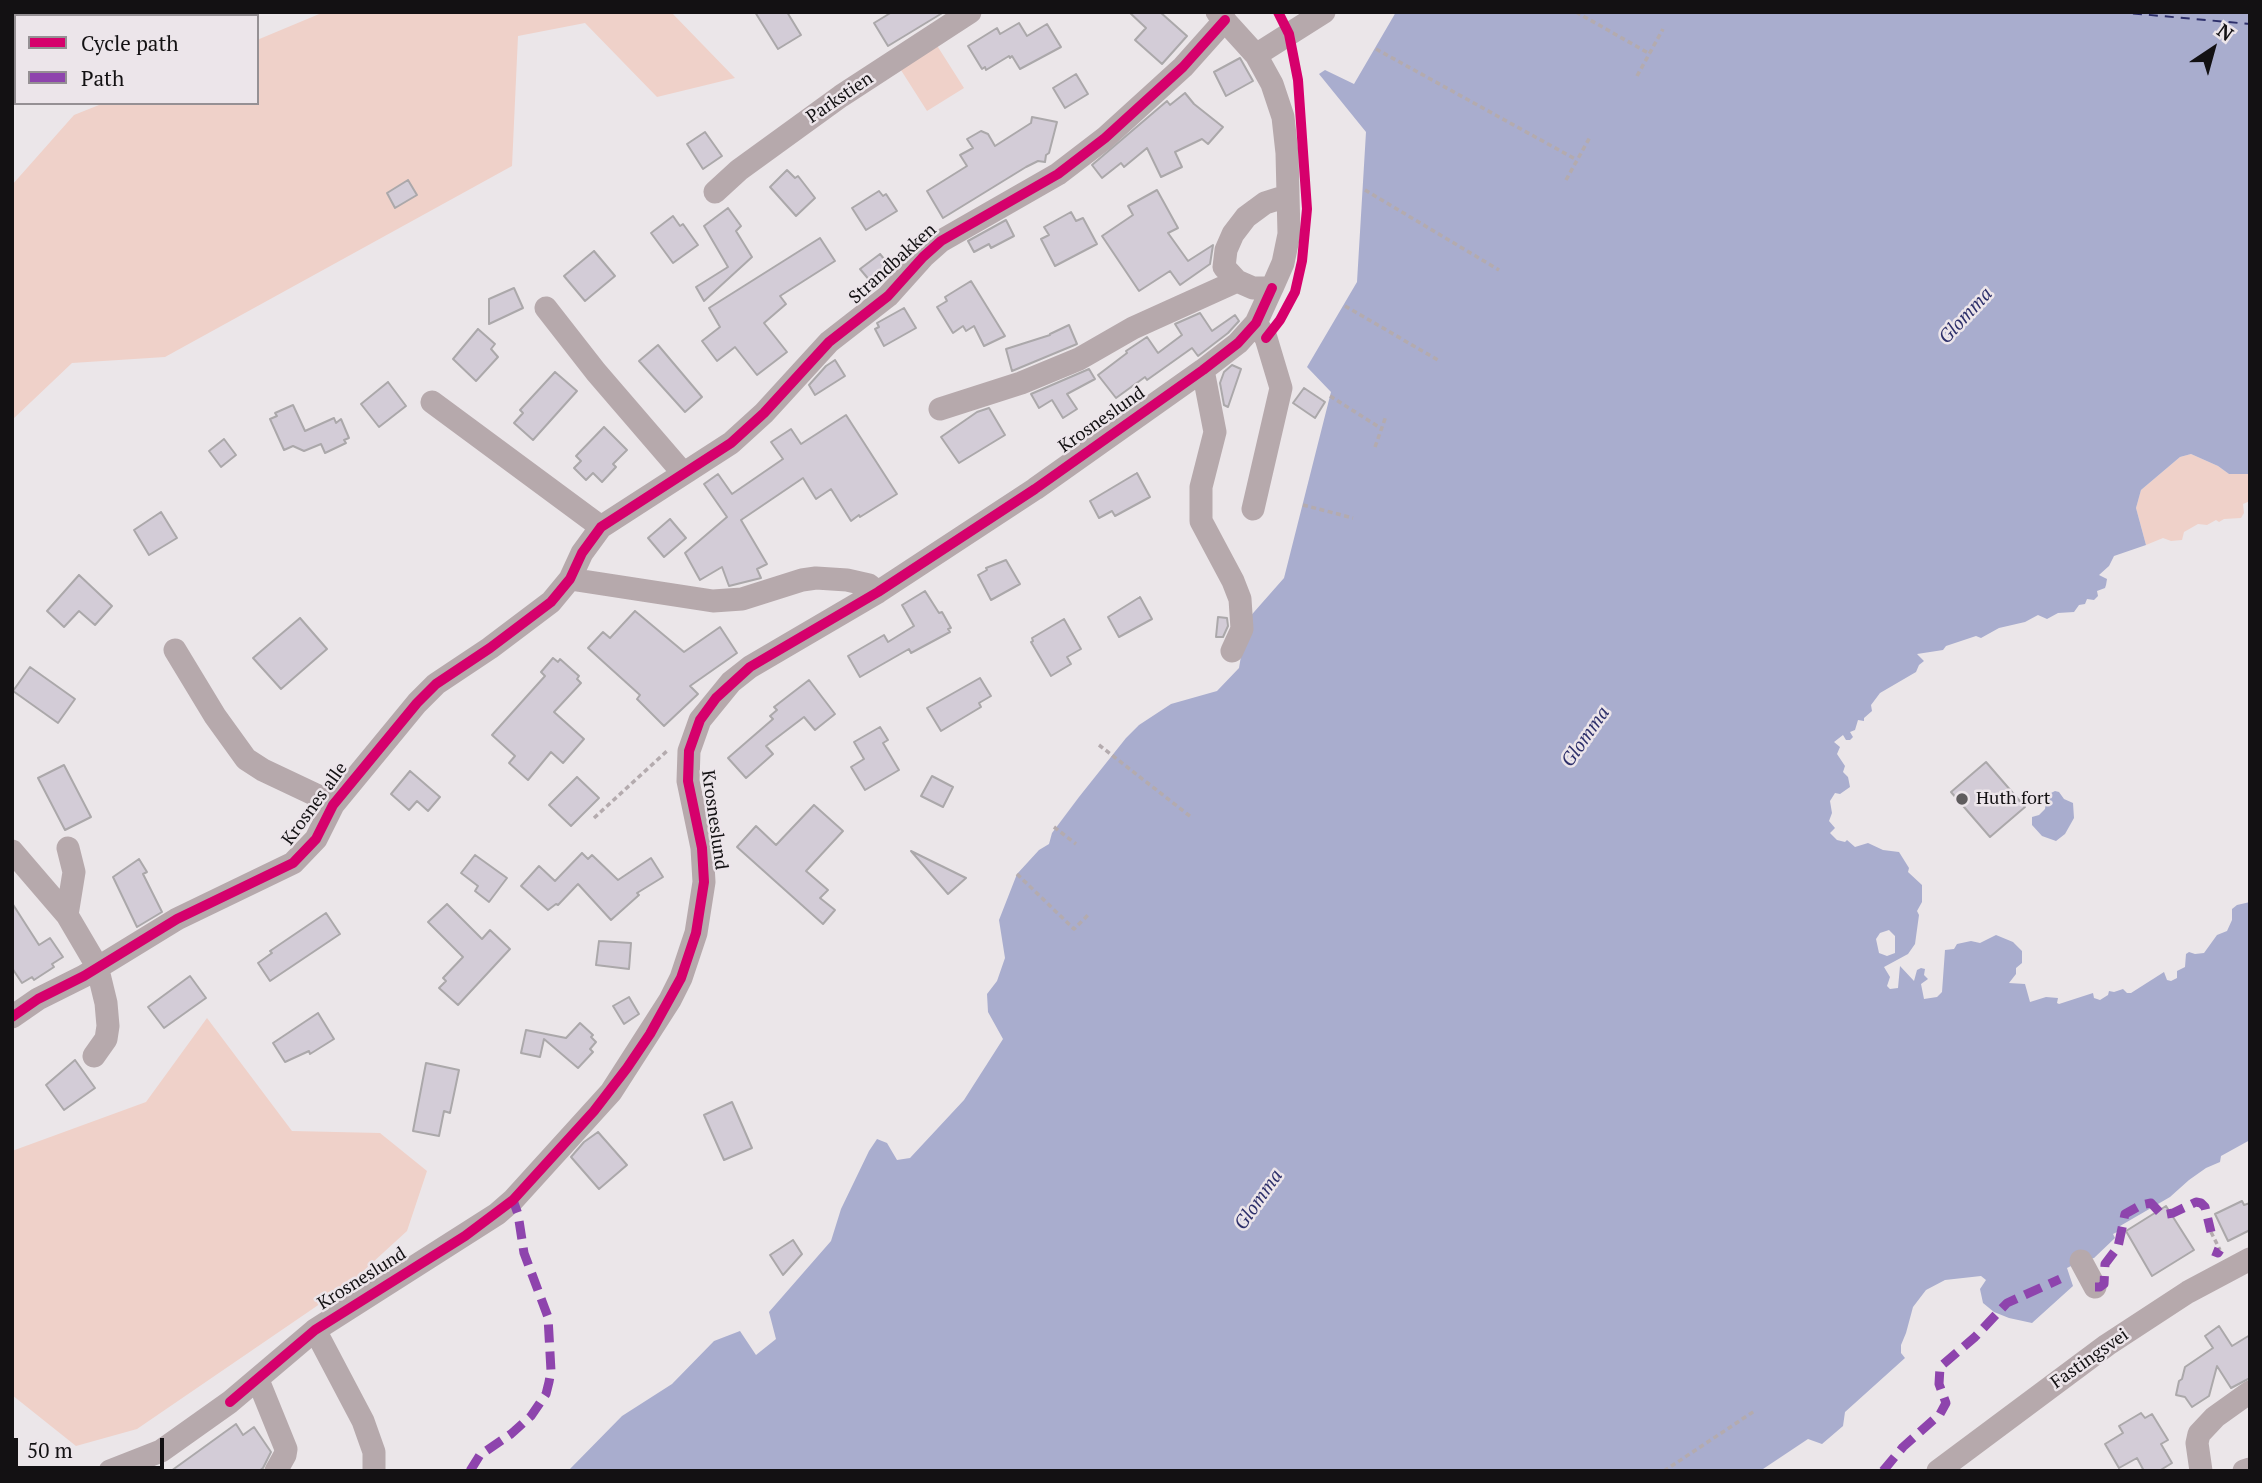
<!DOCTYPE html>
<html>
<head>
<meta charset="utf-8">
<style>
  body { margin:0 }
  #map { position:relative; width:2262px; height:1483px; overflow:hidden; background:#ebe6e9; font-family:"PT Serif",serif }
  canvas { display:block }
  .frame { position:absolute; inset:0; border:14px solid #131113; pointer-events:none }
  .legend { position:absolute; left:14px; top:14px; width:245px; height:91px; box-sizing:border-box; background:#ece5ea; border:2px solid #959094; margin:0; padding:9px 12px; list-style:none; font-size:21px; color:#131113 }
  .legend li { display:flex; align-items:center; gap:14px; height:35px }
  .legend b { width:35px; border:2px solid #959094 }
  .north { position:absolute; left:2178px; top:14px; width:70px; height:70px; -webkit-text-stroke:5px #ece5ea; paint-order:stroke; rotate:36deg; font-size:19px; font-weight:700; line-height:28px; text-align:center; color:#131113 }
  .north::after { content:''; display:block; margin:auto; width:24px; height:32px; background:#131113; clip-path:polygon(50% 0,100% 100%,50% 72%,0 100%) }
  .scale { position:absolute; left:14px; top:1438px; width:150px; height:32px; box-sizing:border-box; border:4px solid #131113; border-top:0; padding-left:9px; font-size:21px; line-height:24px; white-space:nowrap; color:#131113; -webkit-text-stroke:5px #ece5ea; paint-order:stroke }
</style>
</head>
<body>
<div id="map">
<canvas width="2262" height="1483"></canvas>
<div class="frame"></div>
<ul class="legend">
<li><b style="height:9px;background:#d6006c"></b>Cycle path</li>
<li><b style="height:9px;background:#8e44ad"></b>Path</li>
</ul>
<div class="north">N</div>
<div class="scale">50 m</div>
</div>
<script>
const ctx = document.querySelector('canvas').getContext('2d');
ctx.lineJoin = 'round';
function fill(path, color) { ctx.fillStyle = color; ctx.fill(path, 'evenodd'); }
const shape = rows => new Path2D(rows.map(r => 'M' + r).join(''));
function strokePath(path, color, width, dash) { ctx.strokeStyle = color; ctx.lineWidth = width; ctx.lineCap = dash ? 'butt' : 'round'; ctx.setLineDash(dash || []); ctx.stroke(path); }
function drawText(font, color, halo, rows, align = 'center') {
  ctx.font = font + ' "PT Serif",serif'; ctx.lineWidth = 5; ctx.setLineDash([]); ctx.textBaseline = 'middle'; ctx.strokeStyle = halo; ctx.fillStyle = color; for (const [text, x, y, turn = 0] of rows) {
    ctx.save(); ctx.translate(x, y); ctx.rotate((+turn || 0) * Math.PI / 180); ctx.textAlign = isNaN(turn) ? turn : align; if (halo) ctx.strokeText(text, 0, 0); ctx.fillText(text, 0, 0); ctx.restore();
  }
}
fill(shape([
  [324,12,671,12,735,78,657,97,585,23,518,36,512,166,165,357,72,363,12,420,12,185,74,115,104,103,257,103,257,40],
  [936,44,964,88,927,111,899,67],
  [2191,454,2218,466,2229,474,2250,474,2250,501,2243,504,2244,513,2241,518,2224,519,2219,522,2216,520,2207,525,2198,524,2184,532,2182,540,2171,541,2163,538,2146,545,2136,508,2141,490,2180,457],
  [207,1018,292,1131,380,1133,427,1171,407,1231,349,1284,137,1429,76,1446,12,1395,12,1151,146,1102]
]), '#efd1c9');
fill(shape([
  [1396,12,2250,12,2250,474,2229,474,2218,466,2191,454,2180,457,2141,490,2136,508,2146,545,2114,556,2109,566,2099,575,2107,579,2106,585,2105,588,2097,591,2098,596,2094,600,2087,599,2085,604,2079,605,2074,612,2058,613,2047,619,2038,615,2025,622,1999,628,1981,638,1976,636,1946,646,1943,650,1917,654,1924,661,1919,665,1916,672,1880,693,1871,705,1872,711,1864,718,1864,721,1858,720,1855,730,1850,732,1853,737,1850,740,1846,740,1843,735,1834,742,1840,747,1837,754,1845,766,1843,772,1848,777,1850,787,1840,794,1835,793,1830,801,1832,813,1829,821,1835,828,1830,833,1837,840,1845,842,1847,840,1855,847,1868,843,1883,850,1899,852,1909,868,1908,872,1922,885,1922,902,1917,911,1919,915,1915,944,1908,954,1884,967,1890,977,1887,986,1890,989,1898,988,1900,966,1914,981,1917,970,1921,968,1925,969,1924,975,1928,979,1921,984,1924,999,1937,997,1942,992,1945,950,1954,949,1957,944,1971,941,1980,943,1996,935,2013,942,2022,951,2022,963,2016,968,2016,974,2009,983,2025,984,2030,1002,2046,997,2058,998,2057,1003,2059,1004,2093,993,2094,998,2100,1000,2108,995,2109,991,2114,992,2123,989,2127,993,2131,993,2164,972,2167,980,2171,981,2177,978,2177,971,2185,967,2186,954,2189,952,2195,954,2204,953,2217,935,2227,931,2232,920,2232,909,2237,905,2250,902,2250,1140,2221,1156,2220,1162,2206,1168,2189,1180,2170,1197,2120,1226,2121,1230,2113,1234,2115,1238,2094,1258,2090,1259,2089,1257,2067,1268,2073,1286,2032,1323,2009,1318,1994,1312,1983,1303,1980,1289,1986,1280,1981,1276,1945,1280,1926,1290,1913,1307,1906,1333,1901,1345,1901,1353,1905,1358,1845,1412,1843,1426,1822,1444,1808,1439,1760,1471,568,1471,622,1416,672,1384,714,1341,740,1331,756,1355,776,1339,769,1312,831,1241,841,1209,869,1151,877,1139,887,1143,897,1160,910,1158,964,1100,1003,1039,988,1012,987,994,997,981,1005,958,999,920,1017,874,1039,850,1049,844,1052,833,1079,797,1126,738,1139,725,1171,704,1217,691,1239,668,1247,620,1284,578,1331,392,1307,367,1357,282,1366,132,1319,74,1325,70,1354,84],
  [1889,930,1895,936,1895,953,1887,956,1879,953,1876,939,1880,933],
  [2055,791,2059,792,2064,799,2073,803,2074,818,2065,834,2056,841,2042,836,2032,825,2032,817,2039,815,2045,809,2047,795]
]), '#a9adce');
strokePath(shape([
  [2117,12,2250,24]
]), '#2d2f6a', 2, [9, 7]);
const building = shape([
  [755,12,787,12,801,35,778,49,755,12],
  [892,12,944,12,888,46,874,23,892,12],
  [1129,12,1160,12,1187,36,1162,64,1135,40,1146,28,1129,12],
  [1019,23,1027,36,1047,24,1061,47,1020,69,1012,56,1010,58,1009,56,986,70,985,67,982,69,968,46,997,28,1000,34,1019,23],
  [1240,58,1253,81,1226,96,1214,72,1240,58],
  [1076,74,1088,94,1065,108,1053,88,1076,74],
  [1185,93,1194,104,1223,127,1208,144,1202,139,1175,152,1182,167,1161,177,1147,148,1124,167,1121,163,1102,178,1092,165,1167,101,1170,105,1185,93],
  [1032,117,1057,122,1049,153,1046,155,1045,162,1038,161,1026,167,943,218,927,191,967,166,960,155,973,148,967,139,981,131,988,134,995,146,1031,123,1032,117],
  [705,132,722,156,703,169,687,144,705,132],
  [787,170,795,178,798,176,815,198,796,216,770,187,787,170],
  [408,180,417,195,395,208,387,193,408,180],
  [1157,190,1178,228,1168,233,1188,261,1213,245,1210,264,1180,285,1170,271,1139,291,1102,236,1133,215,1128,206,1157,190],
  [879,191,883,196,886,194,897,211,866,230,852,208,879,191],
  [728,208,741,226,736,231,752,257,704,301,696,287,728,267,704,226,728,208],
  [1071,212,1076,221,1083,218,1097,244,1055,266,1041,239,1049,235,1044,227,1071,212],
  [673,216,680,226,683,224,698,245,673,263,651,233,673,216],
  [1006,220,1014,236,991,248,989,244,974,252,968,241,1006,220],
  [820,238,835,261,780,296,786,304,764,323,787,352,757,375,735,347,717,361,702,341,720,327,709,308,820,238],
  [594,251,615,276,585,301,564,276,594,251],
  [880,254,893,270,876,288,860,269,880,254],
  [971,281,1005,336,984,346,974,326,966,331,963,326,953,333,937,307,947,301,945,297,971,281],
  [514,288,523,308,489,324,489,299,514,288],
  [904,308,916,328,884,346,875,329,879,327,877,323,904,308],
  [1200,313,1212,331,1235,315,1239,321,1228,333,1198,356,1192,348,1147,380,1145,377,1116,398,1098,375,1127,353,1126,351,1147,337,1158,353,1182,335,1175,324,1200,313],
  [1069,325,1077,344,1012,371,1006,349,1050,335,1050,334,1069,325],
  [478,329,495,344,491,349,498,357,476,381,453,359,478,329],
  [658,345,702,397,685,412,639,361,658,345],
  [835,360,845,376,815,395,809,385,826,366,835,360],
  [1232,365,1241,369,1228,407,1224,405,1220,383,1224,372,1232,365],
  [1089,369,1095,379,1067,394,1077,409,1063,418,1052,400,1039,408,1031,394,1089,369],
  [555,372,577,391,533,440,514,423,523,413,520,410,555,372],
  [388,382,406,406,379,427,361,404,388,382],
  [1304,388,1325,402,1315,418,1293,403,1304,388],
  [293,405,305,431,334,418,336,423,341,419,349,438,344,440,346,443,325,453,321,444,304,451,293,446,284,450,270,419,277,416,275,413,293,405],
  [989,408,1005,435,959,463,941,437,977,412,989,408],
  [846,415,897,494,860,517,859,515,851,521,831,489,816,499,803,478,741,520,767,564,757,569,761,578,729,586,722,567,700,580,685,553,727,517,704,484,718,474,732,494,783,459,771,442,791,429,801,444,846,415],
  [604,427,627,450,613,464,616,467,602,482,593,473,586,480,574,468,581,461,576,456,604,427],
  [224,439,236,455,221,467,209,451,224,439],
  [1137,473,1150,497,1115,516,1112,511,1099,518,1090,501,1137,473],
  [161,512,177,538,149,555,134,530,161,512],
  [670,519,686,538,664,557,648,538,670,519],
  [1006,560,1020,584,991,600,978,575,987,570,986,568,1006,560],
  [79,575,112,606,95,625,79,611,64,627,47,611,79,575],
  [925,591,939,613,942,612,951,628,948,629,950,632,911,653,909,649,860,677,848,656,884,635,888,642,914,626,902,605,925,591],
  [1140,597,1152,619,1119,637,1108,617,1140,597],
  [635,611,684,652,720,627,737,653,690,686,698,694,664,726,637,699,640,695,588,648,603,632,610,638,635,611],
  [1218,617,1227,618,1228,626,1223,637,1216,637,1218,617],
  [300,618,327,649,281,689,253,658,300,618],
  [1064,619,1081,649,1067,657,1071,664,1051,676,1031,642,1033,641,1032,638,1064,619],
  [553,658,558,662,560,659,579,676,577,679,581,683,554,712,584,739,563,763,551,752,528,780,509,763,515,756,492,735,545,676,541,672,553,658],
  [30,667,75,699,58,723,13,691,30,667],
  [980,678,991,696,979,703,981,707,941,731,927,708,980,678],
  [809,680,835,714,815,730,804,717,766,746,773,754,746,778,728,758,773,719,770,716,777,710,774,707,809,680],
  [880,727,888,740,883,743,899,770,865,790,851,767,864,759,854,742,880,727],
  [1986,762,2025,807,1990,837,1951,792,1986,762],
  [64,765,91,817,65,830,38,778,64,765],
  [410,771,440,797,428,811,417,801,409,810,391,794,410,771],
  [932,776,953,787,943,807,921,796,932,776],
  [577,777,599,798,571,826,549,805,577,777],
  [814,805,843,831,806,871,828,890,820,898,835,910,823,924,737,847,756,826,776,845,814,805],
  [911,851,966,878,948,894,911,851],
  [582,853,588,859,592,855,618,880,651,858,663,877,637,893,639,895,611,920,578,884,558,905,556,904,548,910,521,886,539,866,555,881,582,853],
  [475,855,507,878,489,902,475,891,478,886,461,873,475,855],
  [139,859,147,872,143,874,162,912,137,927,113,877,139,859],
  [12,903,39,945,50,938,63,957,52,964,54,967,34,980,32,977,22,983,12,968,12,903],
  [447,904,482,939,490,930,510,949,458,1005,439,988,446,981,443,978,463,957,428,922,447,904],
  [326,913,340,934,270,981,258,963,272,953,270,951,326,913],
  [599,941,631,943,629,969,596,965,599,941],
  [190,976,206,998,164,1028,148,1007,190,976],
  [629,997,639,1014,624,1024,613,1006,629,997],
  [318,1013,334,1039,310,1054,309,1051,285,1062,273,1043,318,1013],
  [580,1023,593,1035,591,1037,596,1042,590,1049,593,1052,578,1068,544,1039,540,1057,521,1053,526,1030,566,1038,580,1023],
  [75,1060,95,1088,64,1110,46,1085,75,1060],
  [426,1063,459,1070,450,1113,444,1111,439,1136,413,1131,426,1063],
  [732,1102,752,1148,724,1160,704,1115,732,1102],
  [598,1132,627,1165,599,1189,571,1157,584,1142,598,1132],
  [2242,1201,2244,1205,2250,1203,2250,1230,2228,1241,2215,1214,2242,1201],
  [2166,1206,2194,1250,2152,1276,2126,1231,2166,1206],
  [793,1240,802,1254,783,1275,770,1255,793,1240],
  [2219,1326,2232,1346,2250,1335,2250,1378,2231,1388,2217,1366,2209,1396,2192,1407,2185,1397,2176,1395,2179,1381,2182,1379,2185,1367,2213,1348,2205,1336,2219,1326],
  [2141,1413,2145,1418,2152,1414,2168,1440,2161,1444,2172,1463,2159,1471,2144,1471,2137,1458,2119,1468,2105,1444,2123,1433,2119,1426,2141,1413],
  [236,1424,243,1435,254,1427,271,1452,263,1468,259,1471,171,1471,236,1424]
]);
fill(building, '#d3ccd7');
strokePath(building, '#aba8aa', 2);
strokePath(shape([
  [1576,12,1650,54],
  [1376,49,1577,160],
  [1637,76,1663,29],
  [1566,180,1590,137],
  [1365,190,1499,270],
  [1345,306,1438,360],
  [1330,396,1382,429],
  [1375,447,1386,416],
  [1303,505,1353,518],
  [1099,745,1191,817],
  [594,818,667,751],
  [1054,827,1076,844],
  [1017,874,1074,929,1090,913],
  [2211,1232,2220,1250],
  [1664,1471,1756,1410]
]), '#b4abae', 3.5, [5, 3.5]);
strokePath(shape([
  [121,12,135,16],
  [1217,12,1256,55,1272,84,1283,117,1287,153,1289,234,1283,263,1272,288,1253,288,1237,281,1224,267,1226,250,1233,234,1246,217,1265,203,1287,196],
  [151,16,162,12],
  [1256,55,1324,12],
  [715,192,739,170,841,96,970,12],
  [546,308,596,372,683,473],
  [1203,370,1215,432,1201,487,1201,521,1233,581,1240,599,1242,629,1232,651],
  [432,402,601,527],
  [940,409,1021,383,1079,359,1133,328,1237,281],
  [1253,509,1281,388,1266,338,1256,323],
  [570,579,713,601,742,599,802,580,816,578,847,580,869,585,878,592],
  [175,650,215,716,246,759,263,770,318,796,333,805],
  [12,851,67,915,97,966,106,1003,108,1026,106,1039,94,1056],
  [67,915,74,872,68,848],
  [12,1017,38,999,84,976,177,919,293,863,316,839,333,805,417,703,436,684,490,648,551,602,570,579,582,553,601,527,731,443,764,413,829,342,888,296,923,257,941,241,1058,174,1105,138,1183,67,1225,20],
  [2081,1261,2095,1287],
  [315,1330,363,1421,374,1452,374,1471],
  [258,1380,286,1449,285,1455,276,1471],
  [110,1471,161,1451,230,1402,315,1330,497,1214,513,1200,611,1092,670,1000,681,978,696,933,704,882,702,848,688,781,689,751,700,720,731,682,750,667,878,592,1035,489,1203,370,1238,343,1256,323,1272,288],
  [1938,1471,2107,1345,2188,1292,2250,1259],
  [2201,1471,2197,1443,2199,1434,2215,1417,2250,1392],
  [2244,1471,2250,1469]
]), '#b6a9ac', 23);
strokePath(shape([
  [2213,1251,2218,1253,2220,1250],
  [2095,1287,2100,1287,2104,1284,2105,1264,2118,1247,2125,1214,2141,1205,2151,1203,2162,1215,2173,1213,2196,1202,2201,1203,2205,1207,2211,1232],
  [2249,1469,2250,1470],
  [470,1471,480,1455,511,1434,531,1416,546,1394,549,1382,551,1371,548,1317,524,1253,518,1214,513,1200],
  [1883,1471,1903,1447,1940,1414,1946,1403,1939,1384,1940,1367,1975,1337,2007,1303,2060,1279]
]), '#8e44ad', 9, [18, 9]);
strokePath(shape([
  [1266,338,1280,320,1295,292,1302,261,1307,209,1298,80,1289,34,1278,12],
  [12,1017,38,999,84,976,177,919,293,863,316,839,333,805,417,703,436,684,490,648,551,602,570,579,582,553,601,527,731,443,764,413,829,342,888,296,923,257,941,241,1058,174,1105,138,1183,67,1225,20],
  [230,1402,315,1330,465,1236,513,1200,594,1111,627,1068,650,1034,681,978,696,933,704,882,702,848,688,781,689,751,700,720,716,698,750,667,878,592,1035,489,1203,370,1238,343,1256,323,1272,288]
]), '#d6006c', 10);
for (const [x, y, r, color] of [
  [1962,799,7,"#5f5c5e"]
]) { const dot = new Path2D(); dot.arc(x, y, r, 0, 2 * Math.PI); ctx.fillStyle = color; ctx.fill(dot); strokePath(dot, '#ece5ea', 2.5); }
drawText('18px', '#131113', '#ece5ea', [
  ["Parkstien",840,98,-34],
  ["Strandbakken",893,264,-42],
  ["Krosneslund",1102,420,-35],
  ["Krosnes alle",315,804,-54],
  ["Krosneslund",714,820,82],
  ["Krosneslund",362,1279,-32],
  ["Fastingsvei",2090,1359,-35]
]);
drawText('18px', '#131113', '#ece5ea', [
  ["Huth fort",1976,799]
], 'left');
drawText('italic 19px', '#2d2f6a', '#ece5ea', [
  ["Glomma",1966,316,-47],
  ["Glomma",1586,737,-55],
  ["Glomma",1259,1200,-55]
]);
</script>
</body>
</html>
